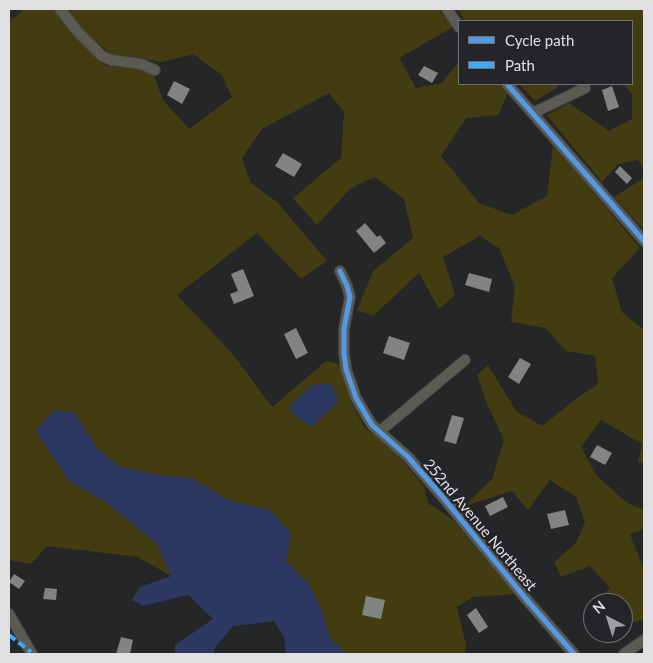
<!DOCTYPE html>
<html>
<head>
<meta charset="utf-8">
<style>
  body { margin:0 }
  #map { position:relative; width:653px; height:663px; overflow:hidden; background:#252627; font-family:Lato,sans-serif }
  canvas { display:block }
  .frame { position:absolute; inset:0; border:10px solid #e0e0e3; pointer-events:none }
  .legend { position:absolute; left:458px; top:20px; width:175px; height:65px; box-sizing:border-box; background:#242528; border:1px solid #6f7073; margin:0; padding:6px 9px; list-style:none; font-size:15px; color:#e0e0e3 }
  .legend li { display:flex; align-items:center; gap:10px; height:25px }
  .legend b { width:25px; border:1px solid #6f7073 }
  .north { position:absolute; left:583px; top:593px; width:50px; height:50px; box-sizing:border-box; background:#242528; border:1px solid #6f7073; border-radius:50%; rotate:320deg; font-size:14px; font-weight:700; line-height:20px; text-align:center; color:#e0e0e3 }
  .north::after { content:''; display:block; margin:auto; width:18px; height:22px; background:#9f9fa1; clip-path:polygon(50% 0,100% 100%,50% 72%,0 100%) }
</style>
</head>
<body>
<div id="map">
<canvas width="653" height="663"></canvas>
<div class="frame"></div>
<ul class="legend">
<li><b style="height:6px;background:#5399e6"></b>Cycle path</li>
<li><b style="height:6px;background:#3fa9f5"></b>Path</li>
</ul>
<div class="north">N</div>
</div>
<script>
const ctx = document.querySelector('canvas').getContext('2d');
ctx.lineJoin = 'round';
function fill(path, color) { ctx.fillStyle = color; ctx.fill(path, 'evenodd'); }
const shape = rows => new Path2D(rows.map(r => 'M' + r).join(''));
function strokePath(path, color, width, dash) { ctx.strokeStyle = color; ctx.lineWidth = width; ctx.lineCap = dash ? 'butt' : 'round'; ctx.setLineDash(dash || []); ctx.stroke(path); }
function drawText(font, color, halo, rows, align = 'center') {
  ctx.font = font + ' Lato,sans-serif'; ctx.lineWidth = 5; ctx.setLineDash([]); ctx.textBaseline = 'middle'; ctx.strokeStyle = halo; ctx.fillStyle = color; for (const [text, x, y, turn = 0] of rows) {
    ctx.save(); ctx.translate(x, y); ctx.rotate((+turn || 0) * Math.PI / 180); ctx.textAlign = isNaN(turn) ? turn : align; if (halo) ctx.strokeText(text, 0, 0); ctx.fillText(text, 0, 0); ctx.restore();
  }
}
fill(shape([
  [23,9,56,9,96,58,107,66,140,68,154,76,163,100,189,129,232,97,221,74,193,54,162,62,111,54,80,28,65,9,439,9,453,27,399,58,416,88,442,83,459,61,459,84,499,84,508,93,498,115,466,118,441,156,479,203,512,215,547,196,553,145,640,248,612,278,622,312,644,330,644,463,638,462,642,444,601,420,581,447,597,476,626,502,644,510,644,529,630,534,644,570,644,620,623,624,623,603,597,603,610,588,590,566,561,577,554,562,576,543,585,522,576,497,550,480,528,510,512,491,464,506,492,479,504,440,488,406,477,375,488,365,516,411,542,426,577,398,598,384,595,356,566,351,545,328,511,322,515,287,499,248,480,236,443,257,455,295,439,309,419,273,373,316,357,310,373,271,413,238,404,199,375,177,351,188,317,225,293,198,341,158,344,112,329,93,262,129,242,158,250,182,277,202,327,261,301,279,257,233,177,295,231,352,272,407,326,361,339,364,352,404,365,428,393,450,424,486,428,503,453,520,515,594,473,597,457,607,466,645,465,654,286,654,284,637,274,621,233,626,171,576,138,557,47,546,31,564,9,560,9,19,16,17],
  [457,9,644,9,644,169,638,160,618,164,602,182,547,115,569,103,609,131,632,119,632,95,624,84,632,84,632,21,465,21],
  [519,84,555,84,558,87,535,101],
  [644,178,644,230,614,197]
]), '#443c11');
fill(shape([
  [330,383,338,397,338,402,311,427,293,414,289,406,312,385],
  [55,410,75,413,96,447,119,466,157,475,192,478,227,500,270,510,291,534,286,561,309,584,321,608,330,638,347,654,286,654,284,637,274,621,233,626,214,649,214,654,175,654,175,645,213,619,188,595,143,606,132,600,140,587,171,576,157,544,107,503,69,481,35,430]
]), '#2d3863');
fill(shape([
  [424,66,438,73,432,83,418,75],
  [174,81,190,89,182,104,167,95],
  [612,86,619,107,608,111,602,90],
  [283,153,302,164,294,177,275,166],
  [620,166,632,178,627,184,615,172],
  [365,223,377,237,380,235,386,243,374,253,356,231],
  [243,269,254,296,234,304,230,294,238,291,231,274],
  [469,273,492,279,489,292,465,285],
  [296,328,308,353,296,359,284,334],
  [389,336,410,343,404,360,383,353],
  [520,358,531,364,519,384,508,377],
  [452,415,464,418,456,444,444,441],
  [597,445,612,453,605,465,590,457],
  [503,497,508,507,490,516,485,506],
  [565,510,569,525,551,529,547,514],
  [14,574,25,581,19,589,9,582],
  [45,588,57,589,56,600,43,599],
  [366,596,385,600,381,619,362,615],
  [476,608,488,627,479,633,467,615],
  [121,637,133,640,130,654,116,654]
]), '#828484');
const minor = shape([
  [60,9,78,32,102,56,111,60,141,64,155,70],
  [447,9,459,27],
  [507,84,644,241],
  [533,113,585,88],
  [340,271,347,286,350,297,344,329,344,353,346,369,356,398,372,425,408,457,441,495,526,599,574,654],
  [379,432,465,360],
  [9,614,32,654],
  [624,654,644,640]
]);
strokePath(minor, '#434445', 12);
strokePath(minor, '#5c5b53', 10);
strokePath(shape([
  [9,635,31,652]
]), '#3fa9f5', 4, [8, 4]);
strokePath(shape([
  [507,84,644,241],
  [340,271,347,286,350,297,344,329,344,353,346,369,356,398,372,425,408,457,441,495,526,599,574,654]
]), '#5399e6', 5);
drawText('15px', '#e0e0e3', '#242528', [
  ["252nd Avenue Northeast",480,525,50]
]);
</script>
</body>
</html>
